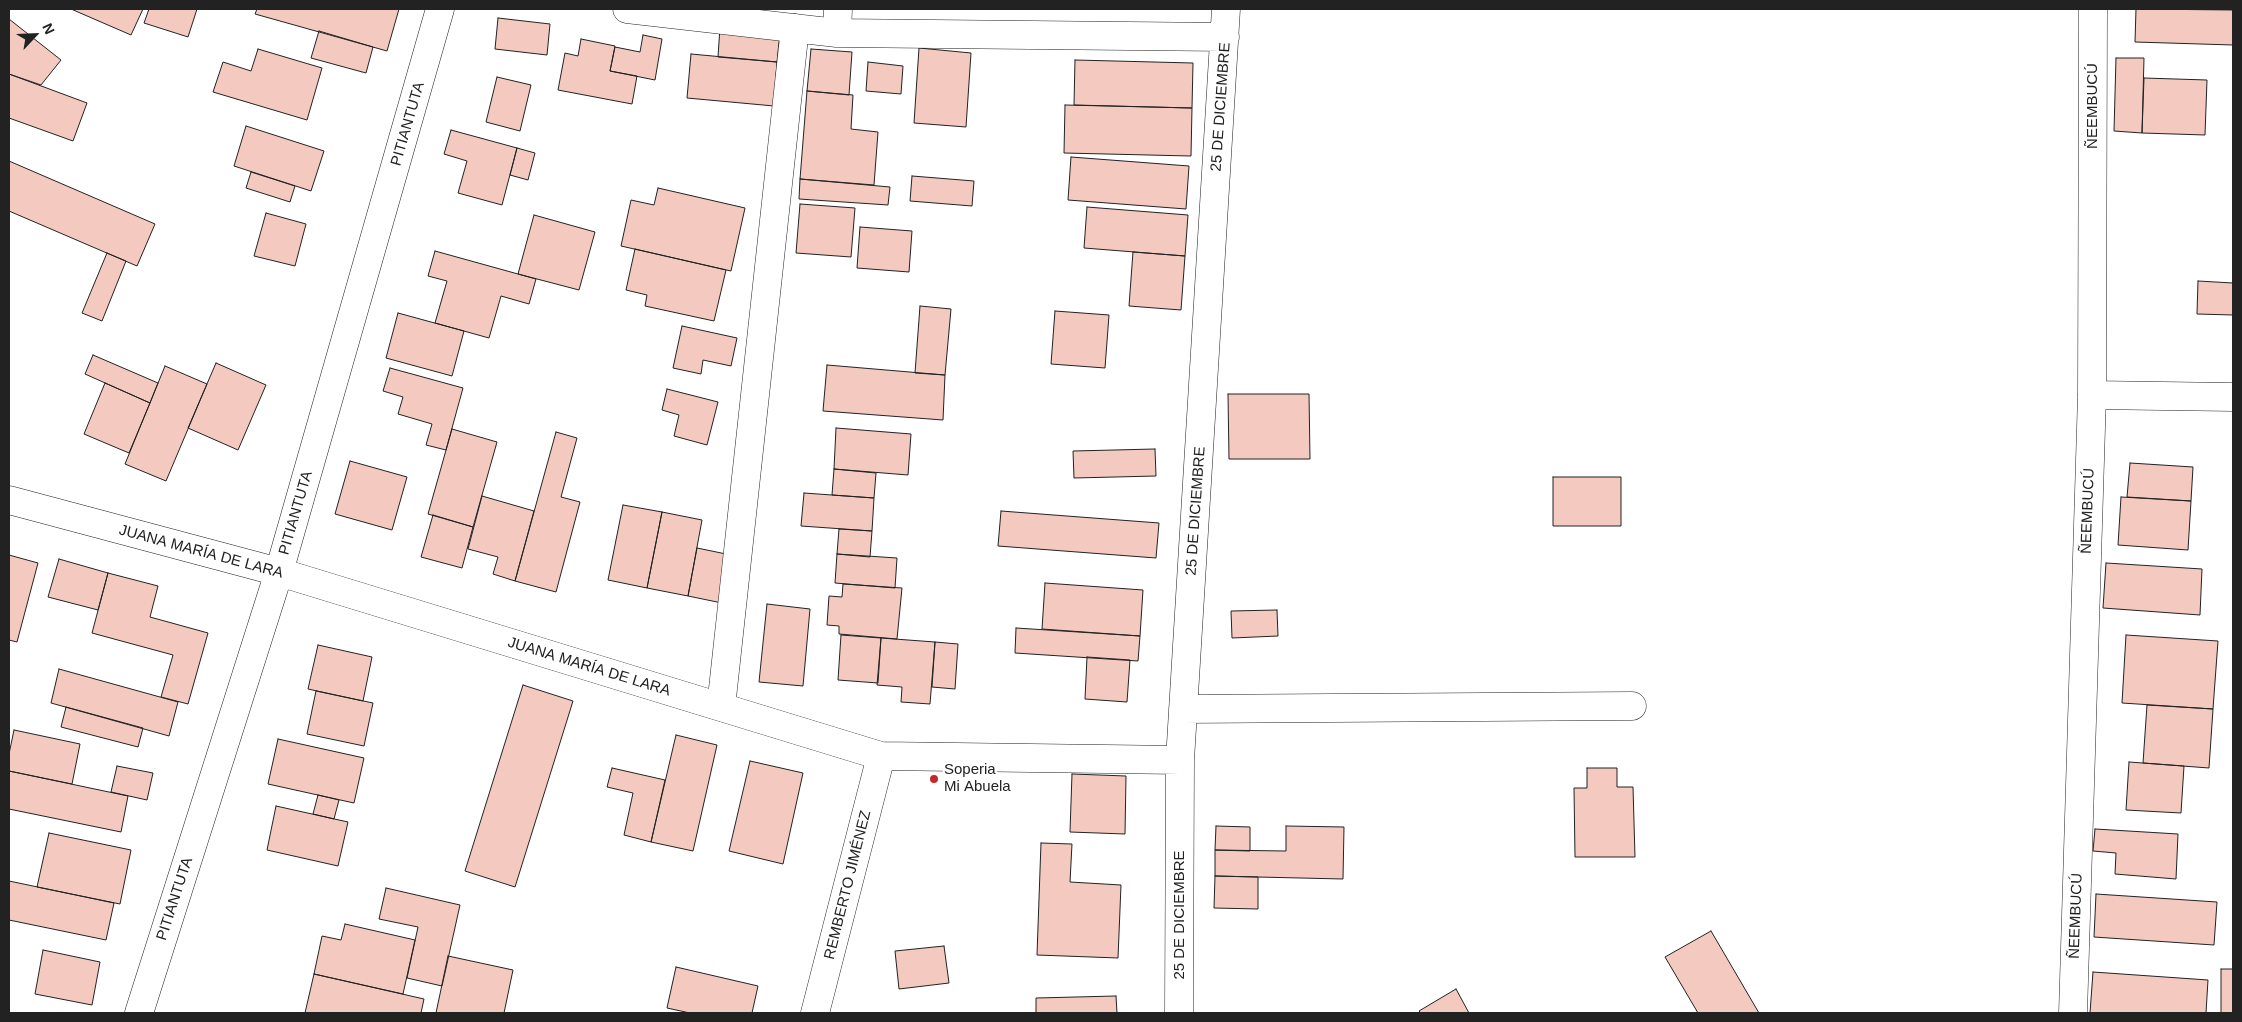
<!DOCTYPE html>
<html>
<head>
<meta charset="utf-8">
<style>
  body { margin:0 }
  #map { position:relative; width:2242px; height:1022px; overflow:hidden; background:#fff; font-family:Arial,sans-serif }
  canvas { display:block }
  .frame { position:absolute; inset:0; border:10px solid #222; pointer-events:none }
  .north { position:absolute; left:10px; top:10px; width:50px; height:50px; -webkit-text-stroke:4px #fff; paint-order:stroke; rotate:65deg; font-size:14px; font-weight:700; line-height:20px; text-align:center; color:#222 }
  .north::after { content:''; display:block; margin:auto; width:18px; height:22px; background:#222; clip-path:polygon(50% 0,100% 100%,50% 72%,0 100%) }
</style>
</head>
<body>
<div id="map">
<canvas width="2242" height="1022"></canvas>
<div class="frame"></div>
<div class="north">N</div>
</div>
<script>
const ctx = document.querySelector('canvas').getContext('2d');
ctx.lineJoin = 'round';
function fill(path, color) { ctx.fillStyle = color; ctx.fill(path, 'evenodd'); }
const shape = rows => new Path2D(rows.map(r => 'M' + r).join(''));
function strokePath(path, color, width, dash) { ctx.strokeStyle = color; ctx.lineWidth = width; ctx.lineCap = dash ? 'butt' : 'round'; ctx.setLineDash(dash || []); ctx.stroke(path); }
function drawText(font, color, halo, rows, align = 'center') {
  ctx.font = font + ' Arial,sans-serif'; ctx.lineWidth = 4; ctx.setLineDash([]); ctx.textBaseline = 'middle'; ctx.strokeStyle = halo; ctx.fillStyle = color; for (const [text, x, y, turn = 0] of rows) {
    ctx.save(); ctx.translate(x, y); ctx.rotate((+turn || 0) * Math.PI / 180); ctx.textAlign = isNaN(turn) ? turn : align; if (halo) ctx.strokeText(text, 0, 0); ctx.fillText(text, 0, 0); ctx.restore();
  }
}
const building = shape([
  [71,9,143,9,131,35,71,9],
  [149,9,197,9,188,37,144,23,149,9],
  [257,9,399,9,387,51,255,14,257,9],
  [2136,9,2233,10,2233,45,2135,42,2136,9],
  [498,18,550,24,547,55,495,49,498,18],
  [9,19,61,60,41,85,9,74,9,19],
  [720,27,780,32,777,62,718,57,720,27],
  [319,31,373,47,366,73,311,58,319,31],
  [643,35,662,39,655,80,610,71,615,47,640,52,643,35],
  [581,39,615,46,610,71,637,76,632,104,558,90,565,53,578,56,581,39],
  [919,48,971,53,966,127,914,123,919,48],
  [258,49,322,68,307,120,213,92,223,62,251,71,258,49],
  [811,49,852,52,849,95,807,91,811,49],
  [691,54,777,62,774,106,687,98,691,54],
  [2116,58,2144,58,2142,133,2114,131,2116,58],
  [1075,60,1193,63,1192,108,1074,105,1075,60],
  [868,62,903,66,901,94,866,91,868,62],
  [9,74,87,103,73,141,9,118,9,74],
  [497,77,531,85,520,131,486,122,497,77],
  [2144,78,2207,80,2205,135,2142,133,2144,78],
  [807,91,853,95,851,129,878,132,874,185,800,179,807,91],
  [1065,105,1192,108,1191,156,1064,153,1065,105],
  [246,126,324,151,311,191,234,166,246,126],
  [451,130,517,148,502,205,458,193,467,161,444,154,451,130],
  [517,148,535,153,528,180,510,175,517,148],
  [1071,157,1189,166,1186,209,1068,200,1071,157],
  [9,161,155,224,137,266,9,211,9,161],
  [251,172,295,186,290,202,246,188,251,172],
  [912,176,974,181,972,206,910,201,912,176],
  [800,179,890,187,888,205,799,199,800,179],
  [658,188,745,208,731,271,621,246,631,200,654,205,658,188],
  [800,204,855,208,851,257,796,253,800,204],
  [1087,207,1188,215,1185,256,1084,248,1087,207],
  [266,213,306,224,295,266,254,256,266,213],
  [534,215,595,232,579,290,518,274,534,215],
  [860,227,912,231,909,272,857,268,860,227],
  [635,249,726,270,714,321,645,306,647,295,626,290,635,249],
  [435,251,536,279,529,304,501,296,489,338,435,323,447,281,428,276,435,251],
  [1133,252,1185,256,1181,310,1129,306,1133,252],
  [107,253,126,261,102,321,82,313,107,253],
  [2198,281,2233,283,2233,315,2197,314,2198,281],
  [920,306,951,309,945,375,915,373,920,306],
  [1055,311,1109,315,1105,368,1051,364,1055,311],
  [398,313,464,331,452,376,386,358,398,313],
  [682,326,737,338,731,366,703,360,701,374,673,368,682,326],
  [93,355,158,383,150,403,85,374,93,355],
  [216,363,266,385,238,450,188,428,216,363],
  [827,365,945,375,943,420,823,411,827,365],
  [165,366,207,384,166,481,125,464,165,366],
  [390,368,463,388,446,450,426,445,432,424,398,414,403,397,383,391,390,368],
  [105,383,150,403,129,453,84,434,105,383],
  [667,389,718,402,707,445,674,436,679,415,662,410,667,389],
  [1228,394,1309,394,1310,459,1229,459,1228,394],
  [836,428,911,434,908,475,834,469,836,428],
  [452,429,497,442,473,527,428,514,452,429],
  [556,432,577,438,561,497,580,502,556,592,515,581,556,432],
  [1155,449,1156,476,1074,478,1073,451,1155,449],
  [350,461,407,477,392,530,335,514,350,461],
  [2130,463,2193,467,2191,501,2127,497,2130,463],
  [834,469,876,473,874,498,832,495,834,469],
  [1553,477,1621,477,1621,526,1553,526,1553,477],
  [804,493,874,498,872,531,801,526,804,493],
  [482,496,534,511,515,581,493,574,498,557,468,549,482,496],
  [2121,497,2191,501,2188,550,2118,545,2121,497],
  [623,505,662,512,647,588,608,580,623,505],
  [1001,511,1159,523,1156,558,998,546,1001,511],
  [662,512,702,520,688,596,647,588,662,512],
  [433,515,473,527,462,568,421,557,433,515],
  [839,529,872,531,870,557,837,554,839,529],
  [697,548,731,555,722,603,688,596,697,548],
  [837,554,897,558,895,588,835,583,837,554],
  [9,555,38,563,17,642,9,640,9,555],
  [59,559,108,573,98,610,48,597,59,559],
  [2106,563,2202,569,2200,615,2103,608,2106,563],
  [108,573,158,586,150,617,208,633,188,704,161,697,173,655,92,633,108,573],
  [1045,583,1143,590,1140,636,1042,629,1045,583],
  [843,584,902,588,897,639,839,634,839,626,827,625,829,596,842,597,843,584],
  [767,604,810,609,803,686,759,682,767,604],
  [1277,610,1278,636,1232,638,1231,611,1277,610],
  [1016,628,1140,636,1138,661,1015,653,1016,628],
  [841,635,881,638,878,683,838,680,841,635],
  [2126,635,2218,641,2213,709,2122,703,2126,635],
  [881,638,935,642,930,704,901,702,902,687,877,685,881,638],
  [935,642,958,644,955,689,932,687,935,642],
  [318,645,372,657,363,701,308,689,318,645],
  [1087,657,1130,660,1127,702,1085,699,1087,657],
  [59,669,178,702,169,736,51,703,59,669],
  [523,685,573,701,515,887,465,871,523,685],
  [316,691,373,703,364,746,307,734,316,691],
  [2147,705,2213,709,2209,768,2143,763,2147,705],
  [66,707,143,728,138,747,61,727,66,707],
  [14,730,80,744,72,784,9,771,9,754,14,730],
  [676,735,717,745,693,851,651,842,676,735],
  [278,739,364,758,354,803,268,784,278,739],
  [750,761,803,773,783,864,729,851,750,761],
  [2129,762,2184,766,2181,813,2126,810,2129,762],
  [117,766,153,773,147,800,111,792,117,766],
  [612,768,665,780,651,842,624,835,633,793,607,787,612,768],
  [1587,768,1617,768,1617,787,1633,787,1635,857,1575,857,1574,788,1587,788,1587,768],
  [9,771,128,796,121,832,9,809,9,771],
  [1072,774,1126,776,1125,834,1070,832,1072,774],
  [318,795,339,800,334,819,313,814,318,795],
  [276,806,348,822,338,866,267,850,276,806],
  [1216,826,1250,827,1250,851,1215,850,1216,826],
  [1286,826,1344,827,1343,879,1215,876,1215,850,1286,851,1286,826],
  [2095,829,2178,834,2176,879,2115,874,2116,853,2093,851,2095,829],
  [49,833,131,850,120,904,37,887,49,833],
  [1041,843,1072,844,1070,882,1121,885,1118,958,1037,955,1041,843],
  [1215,876,1258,877,1258,909,1214,908,1215,876],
  [9,881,114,903,106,940,9,920,9,881],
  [386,888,460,905,442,986,407,978,418,927,379,919,386,888],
  [2096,894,2217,902,2214,945,2094,937,2096,894],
  [345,924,415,940,403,994,314,974,322,936,341,940,345,924],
  [1711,931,1759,1013,1698,1013,1665,957,1711,931],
  [944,946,949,983,899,989,895,951,944,946],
  [43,950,100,962,92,1005,35,994,43,950],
  [448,956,513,970,504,1013,436,1013,448,956],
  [676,967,758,986,752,1013,690,1013,667,1008,676,967],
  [2221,969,2233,969,2233,1013,2221,1013,2221,969],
  [2093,972,2208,980,2206,1013,2090,1013,2093,972],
  [314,974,424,999,421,1013,305,1013,314,974],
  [1456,989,1469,1013,1421,1013,1419,1011,1456,989],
  [1116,996,1117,1013,1036,1013,1036,998,1116,996]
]);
fill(building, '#f3c9c0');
strokePath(building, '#222', 1);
const minor = shape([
  [627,9,837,33,1225,37],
  [837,33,838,9],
  [2092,395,2233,397],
  [9,500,279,572,881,756,1180,760],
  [721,707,795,28],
  [1183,709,1632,706],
  [139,1013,279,572,440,9],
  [815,1013,881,756],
  [1179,1013,1180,760,1226,9],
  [2073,1013,2092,395,2093,9]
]);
strokePath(minor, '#222', 29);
strokePath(minor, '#fff', 28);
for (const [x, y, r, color] of [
  [934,779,5,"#c62828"]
]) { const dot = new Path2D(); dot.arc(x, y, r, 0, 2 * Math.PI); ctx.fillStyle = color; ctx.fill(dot); strokePath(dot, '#fff', 2); }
drawText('15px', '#222', '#fff', [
  ["ÑEEMBUCÚ",2093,106,-90],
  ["25 DE DICIEMBRE",1221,107,-86],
  ["PITIANTUTA",408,124,-74],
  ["25 DE DICIEMBRE",1196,511,-86],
  ["ÑEEMBUCÚ",2088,511,-88],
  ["PITIANTUTA",296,513,-74],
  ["JUANA MARÍA DE LARA",201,552,15],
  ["JUANA MARÍA DE LARA",589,667,17],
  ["REMBERTO JIMÉNEZ",848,885,-76],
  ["PITIANTUTA",175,899,-72],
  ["25 DE DICIEMBRE",1180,915,-90],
  ["ÑEEMBUCÚ",2076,916,-88]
]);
drawText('15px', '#222', '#fff', [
  ["Soperia",944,770],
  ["Mi Abuela",944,787]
], 'left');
</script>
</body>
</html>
